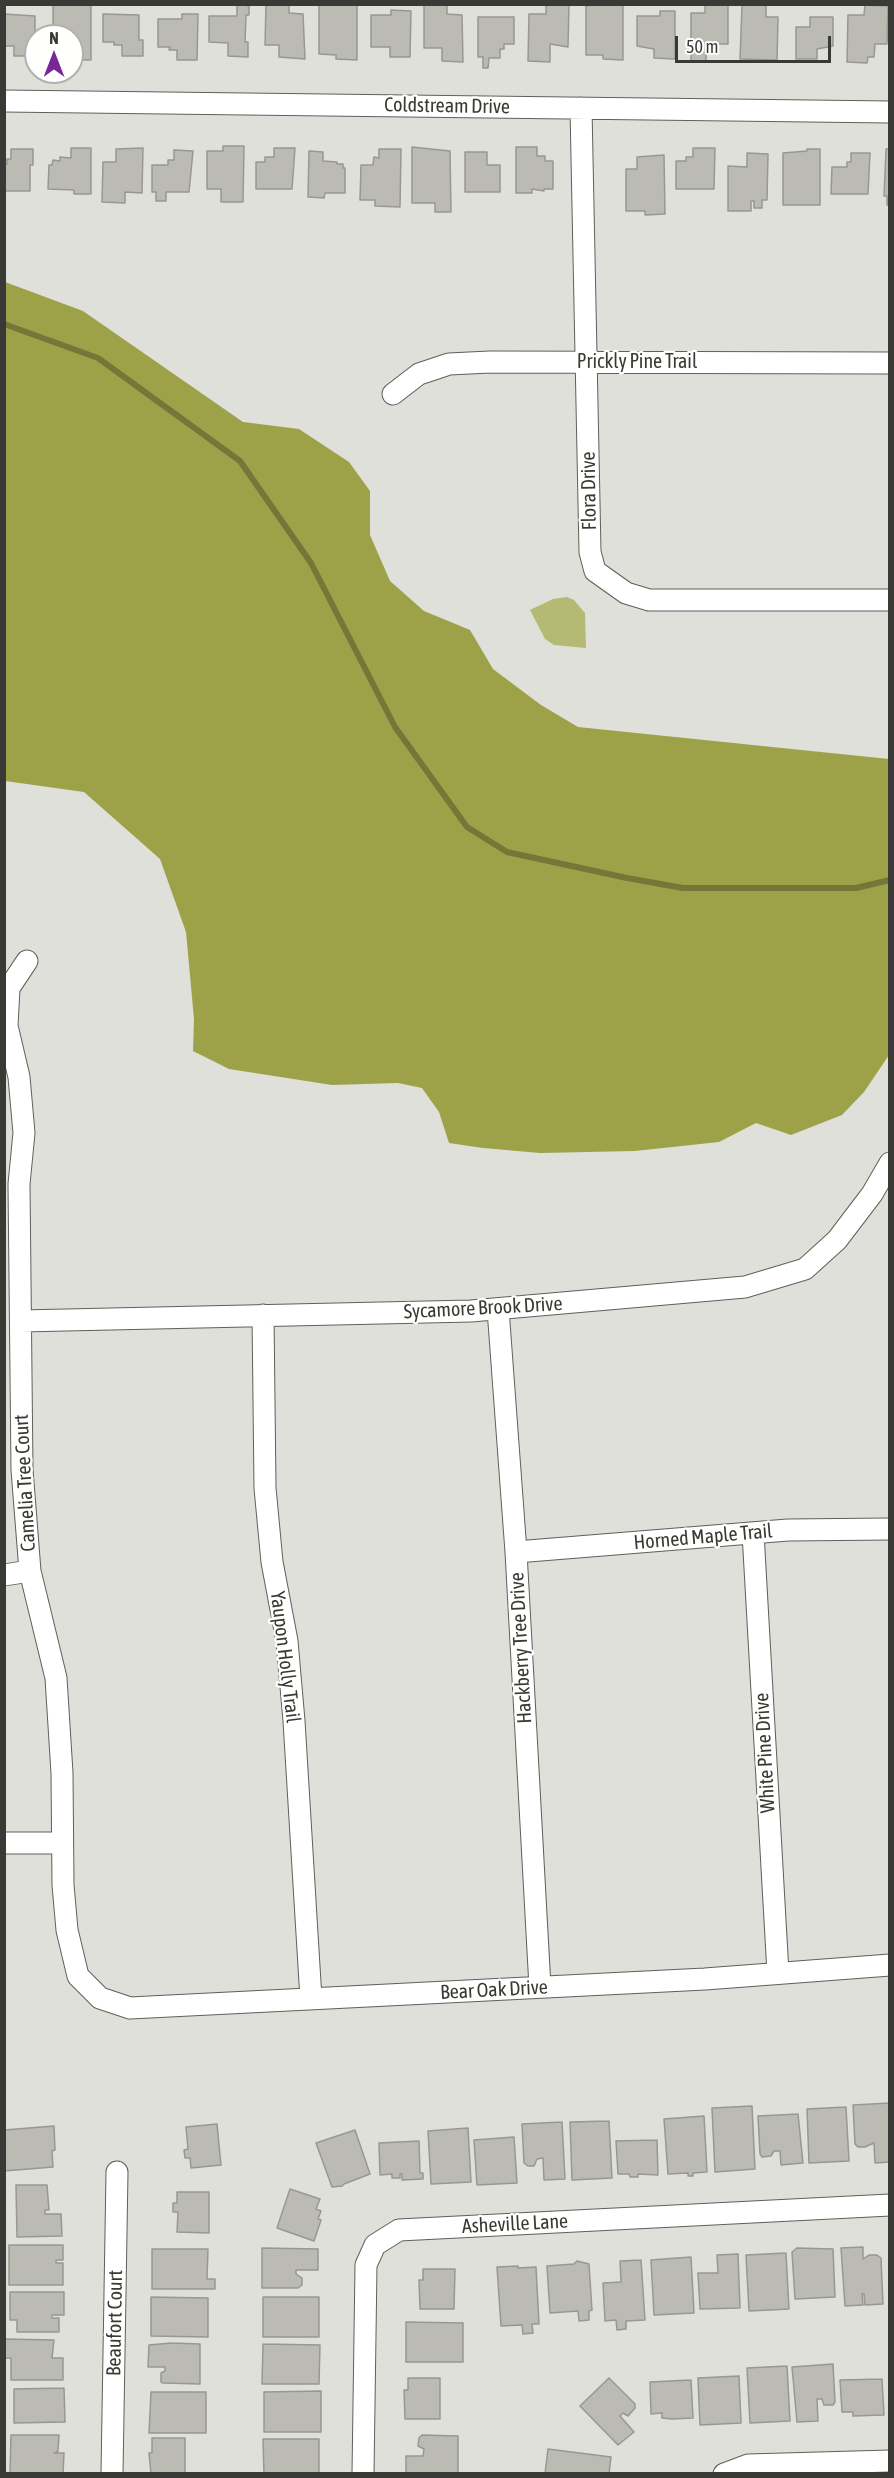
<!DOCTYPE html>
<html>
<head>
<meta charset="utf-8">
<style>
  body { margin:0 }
  #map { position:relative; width:894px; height:2478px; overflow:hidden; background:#dfe0d9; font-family:"Asap Condensed",sans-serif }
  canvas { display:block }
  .frame { position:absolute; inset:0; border:6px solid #393936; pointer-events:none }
  .north { position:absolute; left:24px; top:24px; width:60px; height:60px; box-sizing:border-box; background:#fffffe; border:2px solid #b0b0ae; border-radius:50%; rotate:0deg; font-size:16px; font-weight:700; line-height:24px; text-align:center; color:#393936 }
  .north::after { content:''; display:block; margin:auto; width:21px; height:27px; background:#792797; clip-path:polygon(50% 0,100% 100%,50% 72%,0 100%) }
  .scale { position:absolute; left:675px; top:36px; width:156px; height:27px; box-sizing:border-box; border:3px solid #393936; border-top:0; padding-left:8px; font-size:18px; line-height:21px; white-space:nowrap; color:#393936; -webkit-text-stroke:4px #fffffe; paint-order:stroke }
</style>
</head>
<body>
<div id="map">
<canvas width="894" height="2478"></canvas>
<div class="frame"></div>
<div class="north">N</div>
<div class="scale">50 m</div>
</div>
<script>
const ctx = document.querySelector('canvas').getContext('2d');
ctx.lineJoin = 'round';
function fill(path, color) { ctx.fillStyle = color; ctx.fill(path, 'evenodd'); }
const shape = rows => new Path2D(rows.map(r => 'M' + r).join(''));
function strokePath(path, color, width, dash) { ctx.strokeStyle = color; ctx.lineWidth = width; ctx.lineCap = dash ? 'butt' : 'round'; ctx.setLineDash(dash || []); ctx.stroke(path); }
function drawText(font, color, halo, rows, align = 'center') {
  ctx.font = font + ' "Asap Condensed",sans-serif'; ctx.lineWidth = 4.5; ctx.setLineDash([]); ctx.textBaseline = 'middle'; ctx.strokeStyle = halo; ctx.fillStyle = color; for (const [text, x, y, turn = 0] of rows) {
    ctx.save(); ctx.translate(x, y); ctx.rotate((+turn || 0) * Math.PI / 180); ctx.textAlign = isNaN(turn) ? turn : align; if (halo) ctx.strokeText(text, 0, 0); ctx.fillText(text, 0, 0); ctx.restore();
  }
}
fill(shape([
  [567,597,574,600,585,613,586,648,554,645,545,639,530,610,553,599]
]), '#b4ba74');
fill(shape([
  [5,282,83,311,243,422,299,429,349,462,370,491,370,535,390,581,424,611,470,630,493,669,541,705,578,727,889,759,889,1055,864,1092,842,1115,791,1135,756,1123,719,1142,635,1151,540,1153,483,1148,449,1143,439,1112,422,1088,398,1083,332,1085,229,1069,193,1051,194,1019,186,932,160,859,84,792,5,781]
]), '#9da249');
strokePath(shape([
  [4,324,98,358,240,461,311,563,395,727,467,827,507,852,627,878,683,888,856,888,890,880]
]), '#747738', 6);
const building = shape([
  [53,4,91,4,91,60,72,60,72,36,53,36,53,4],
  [237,4,249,6,249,15,246,15,245,42,248,42,248,57,228,56,228,43,209,42,209,16,237,16,237,4],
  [266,4,289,4,289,13,303,14,305,59,279,57,279,45,265,45,266,4],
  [319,4,357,4,357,60,336,59,336,55,319,54,319,4],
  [424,4,447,4,447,14,462,15,463,62,442,61,442,48,424,48,424,4],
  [546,4,569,4,568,47,550,44,550,62,528,61,529,14,546,14,546,4],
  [600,4,623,4,623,60,603,59,603,55,586,55,586,6,600,4],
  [705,4,728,4,728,44,716,44,716,51,706,51,706,61,691,61,691,13,705,13,705,4],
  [742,5,766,5,766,17,778,17,777,60,740,59,742,5],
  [865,5,888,6,887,44,875,44,874,57,868,57,867,63,847,62,848,15,864,15,865,5],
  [391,10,411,11,410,57,390,57,390,47,371,47,371,15,391,15,391,10],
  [660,11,675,11,675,59,654,58,654,49,637,46,637,16,660,16,660,11],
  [4,14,35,16,35,35,32,35,32,40,35,40,35,56,14,56,14,46,5,46,4,14],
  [103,14,139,15,139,40,143,40,143,56,122,56,122,45,114,45,114,42,103,42,103,14],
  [182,14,198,14,197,60,177,60,177,50,169,50,170,47,158,47,158,19,182,19,182,14],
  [478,17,514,17,514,44,504,44,504,49,500,49,500,58,489,58,488,68,483,68,483,57,478,57,478,17],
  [810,17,833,17,833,46,817,49,817,59,796,59,796,27,810,27,810,17],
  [223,146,244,146,243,202,221,202,221,189,207,189,207,151,223,151,223,146],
  [412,147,450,151,451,212,435,212,435,203,412,203,412,147],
  [516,147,537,147,537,156,545,156,545,161,553,161,553,189,544,189,544,191,532,189,532,193,516,193,516,147],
  [71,148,91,148,91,194,74,194,74,190,48,189,49,165,52,165,53,160,60,161,60,157,71,158,71,148],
  [143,148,142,193,125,192,125,203,102,202,103,162,116,162,116,149,143,148],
  [274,148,295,148,292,189,256,189,256,162,265,162,265,157,274,157,274,148],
  [693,148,715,148,714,189,676,189,676,161,686,161,686,157,693,157,693,148],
  [11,149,33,149,33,165,30,165,30,191,4,191,4,164,7,164,7,159,11,159,11,149],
  [379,149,401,149,400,207,375,206,375,200,360,200,361,165,373,165,374,157,379,158,379,149],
  [807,149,820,149,820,205,783,205,783,153,807,151,807,149],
  [886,149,890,149,890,205,887,205,887,196,884,196,886,149],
  [174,150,193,151,189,192,166,192,166,201,156,201,156,192,152,192,152,165,168,165,168,160,174,160,174,150],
  [309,151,323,152,323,161,337,162,337,164,343,164,343,168,345,168,345,193,325,193,324,198,308,197,309,151],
  [465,152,487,152,487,165,500,165,500,192,465,192,465,152],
  [747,153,768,154,767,200,762,200,762,208,754,208,754,201,751,201,751,211,728,211,728,166,747,167,747,153],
  [851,153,870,153,868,194,831,194,832,167,847,167,847,162,851,162,851,153],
  [664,155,665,214,645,215,645,211,626,211,626,169,637,169,637,157,664,155],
  [890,2103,890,2162,875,2163,874,2143,865,2147,858,2147,855,2144,853,2105,890,2103],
  [752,2106,755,2169,715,2172,712,2108,752,2106],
  [846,2107,849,2161,809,2163,807,2109,846,2107],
  [798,2114,803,2163,781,2165,780,2151,774,2151,771,2156,762,2157,760,2154,758,2116,798,2114],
  [704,2116,707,2172,693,2173,693,2176,688,2176,688,2173,668,2174,664,2119,704,2116],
  [609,2121,612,2178,572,2180,570,2122,609,2121],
  [562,2122,565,2179,544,2180,543,2158,537,2159,534,2166,528,2166,524,2163,522,2124,562,2122],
  [217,2124,221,2165,191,2168,190,2158,185,2158,184,2150,188,2149,186,2127,217,2124],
  [54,2126,55,2150,52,2151,53,2167,4,2171,4,2130,54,2126],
  [468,2128,471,2182,431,2184,428,2131,468,2128],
  [355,2130,370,2174,344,2184,342,2186,332,2187,316,2143,355,2130],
  [514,2137,517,2183,477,2185,474,2140,514,2137],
  [657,2140,658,2175,638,2174,638,2177,630,2177,629,2174,618,2174,616,2141,657,2140],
  [419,2141,420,2173,423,2173,423,2179,402,2180,402,2174,400,2174,400,2178,392,2178,392,2174,380,2175,379,2143,419,2141],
  [16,2185,47,2185,49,2210,45,2210,45,2214,61,2214,62,2236,17,2237,16,2185],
  [290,2189,320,2199,316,2209,321,2211,318,2219,321,2220,314,2241,277,2228,290,2189],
  [177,2192,209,2192,209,2233,177,2232,178,2212,173,2212,173,2203,177,2203,177,2192],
  [9,2245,63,2245,63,2260,56,2260,56,2263,63,2263,63,2285,9,2285,9,2245],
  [863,2247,863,2259,869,2255,877,2255,881,2258,883,2304,865,2305,864,2294,862,2294,863,2305,845,2306,841,2248,863,2247],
  [262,2248,318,2249,318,2270,296,2270,296,2274,302,2278,302,2285,298,2288,262,2288,262,2248],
  [797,2248,833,2249,835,2297,795,2299,792,2252,797,2248],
  [152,2249,208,2249,207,2279,215,2279,215,2289,152,2289,152,2249],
  [786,2253,789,2309,749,2311,746,2255,786,2253],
  [738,2254,740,2308,700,2309,698,2273,718,2273,717,2255,738,2254],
  [691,2257,694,2313,654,2315,651,2260,691,2257],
  [641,2260,645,2320,626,2321,626,2329,617,2330,616,2320,605,2321,603,2283,621,2282,620,2261,641,2260],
  [577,2261,589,2264,592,2310,589,2311,589,2320,579,2321,578,2311,550,2313,547,2266,574,2264,577,2261],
  [518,2266,518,2268,536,2267,539,2324,532,2324,533,2333,523,2334,522,2325,501,2326,497,2267,518,2266],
  [423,2269,455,2269,454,2309,420,2309,419,2280,423,2280,423,2269],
  [10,2292,64,2292,64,2315,52,2315,52,2318,59,2318,59,2332,17,2332,17,2320,10,2320,10,2292],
  [151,2297,208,2298,208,2337,151,2336,151,2297],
  [263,2297,319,2297,319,2337,263,2337,263,2297],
  [406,2322,463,2323,463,2362,406,2362,406,2322],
  [4,2339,54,2340,52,2358,63,2358,63,2380,11,2380,11,2358,4,2358,4,2339],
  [171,2343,200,2344,200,2384,163,2383,161,2382,161,2373,165,2371,165,2367,148,2367,149,2345,171,2343],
  [263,2344,320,2345,319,2384,262,2384,263,2344],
  [833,2364,835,2402,833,2405,824,2405,822,2399,817,2399,818,2421,797,2422,792,2367,833,2364],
  [787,2366,790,2421,750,2423,747,2368,787,2366],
  [739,2376,741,2423,700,2425,698,2378,739,2376],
  [408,2378,440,2378,440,2419,405,2419,404,2390,408,2390,408,2378],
  [609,2378,635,2404,635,2408,628,2416,623,2413,620,2416,634,2432,618,2445,580,2406,609,2378],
  [882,2379,884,2415,853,2416,853,2412,842,2412,840,2380,882,2379],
  [691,2380,693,2418,672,2419,662,2418,662,2413,651,2414,650,2382,691,2380],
  [64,2388,65,2422,14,2423,14,2389,64,2388],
  [321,2391,321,2432,264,2432,264,2392,321,2391],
  [151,2392,206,2392,206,2433,149,2433,151,2392],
  [11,2435,59,2435,58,2451,54,2453,64,2453,63,2474,10,2473,11,2435],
  [422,2435,458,2436,458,2474,406,2474,406,2456,423,2456,424,2449,418,2446,419,2438,422,2435],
  [152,2438,185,2438,185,2474,151,2474,149,2453,152,2453,152,2438],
  [263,2439,319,2439,319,2474,264,2474,263,2439],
  [548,2449,611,2457,609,2474,545,2474,548,2449]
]);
fill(building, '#bbbbb4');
strokePath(building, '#989892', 1.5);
const minor = shape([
  [4,101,890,112],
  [581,108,590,552,595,571,626,593,649,600,890,600],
  [393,394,419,374,449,364,490,362,890,363],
  [27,961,9,988,7,1026,19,1077,24,1133,19,1184,22,1470,30,1571,56,1678,62,1773,63,1885,67,1930,78,1976,100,1998,130,2008,705,1979,890,1965],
  [498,1309,516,1552,540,1987],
  [263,1315,265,1488,272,1562,287,1641,294,1721,311,1999],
  [21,1321,471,1311,745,1287,805,1269,837,1240,872,1194,890,1163],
  [753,1533,778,1973],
  [516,1552,788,1530,890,1529],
  [4,1575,30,1571],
  [4,1843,61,1843],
  [112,2474,117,2172],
  [363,2474,366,2265,375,2245,399,2230,890,2205],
  [724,2474,748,2465,890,2461]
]);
strokePath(minor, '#5f605a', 23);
strokePath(minor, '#fff', 21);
drawText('20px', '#393936', '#fffffe', [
  ["Coldstream Drive",447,106,1],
  ["Prickly Pine Trail",637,362],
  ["Flora Drive",589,491,-91],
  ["Sycamore Brook Drive",483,1308,-3],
  ["Camelia Tree Court",25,1483,-93],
  ["Horned Maple Trail",703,1537,-5],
  ["Hackberry Tree Drive",521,1648,-93],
  ["Yaupon Holly Trail",285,1657,83],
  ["White Pine Drive",765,1753,-93],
  ["Bear Oak Drive",494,1990,-3],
  ["Asheville Lane",515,2224,-3],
  ["Beaufort Court",115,2323,-89]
]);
</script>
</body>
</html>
